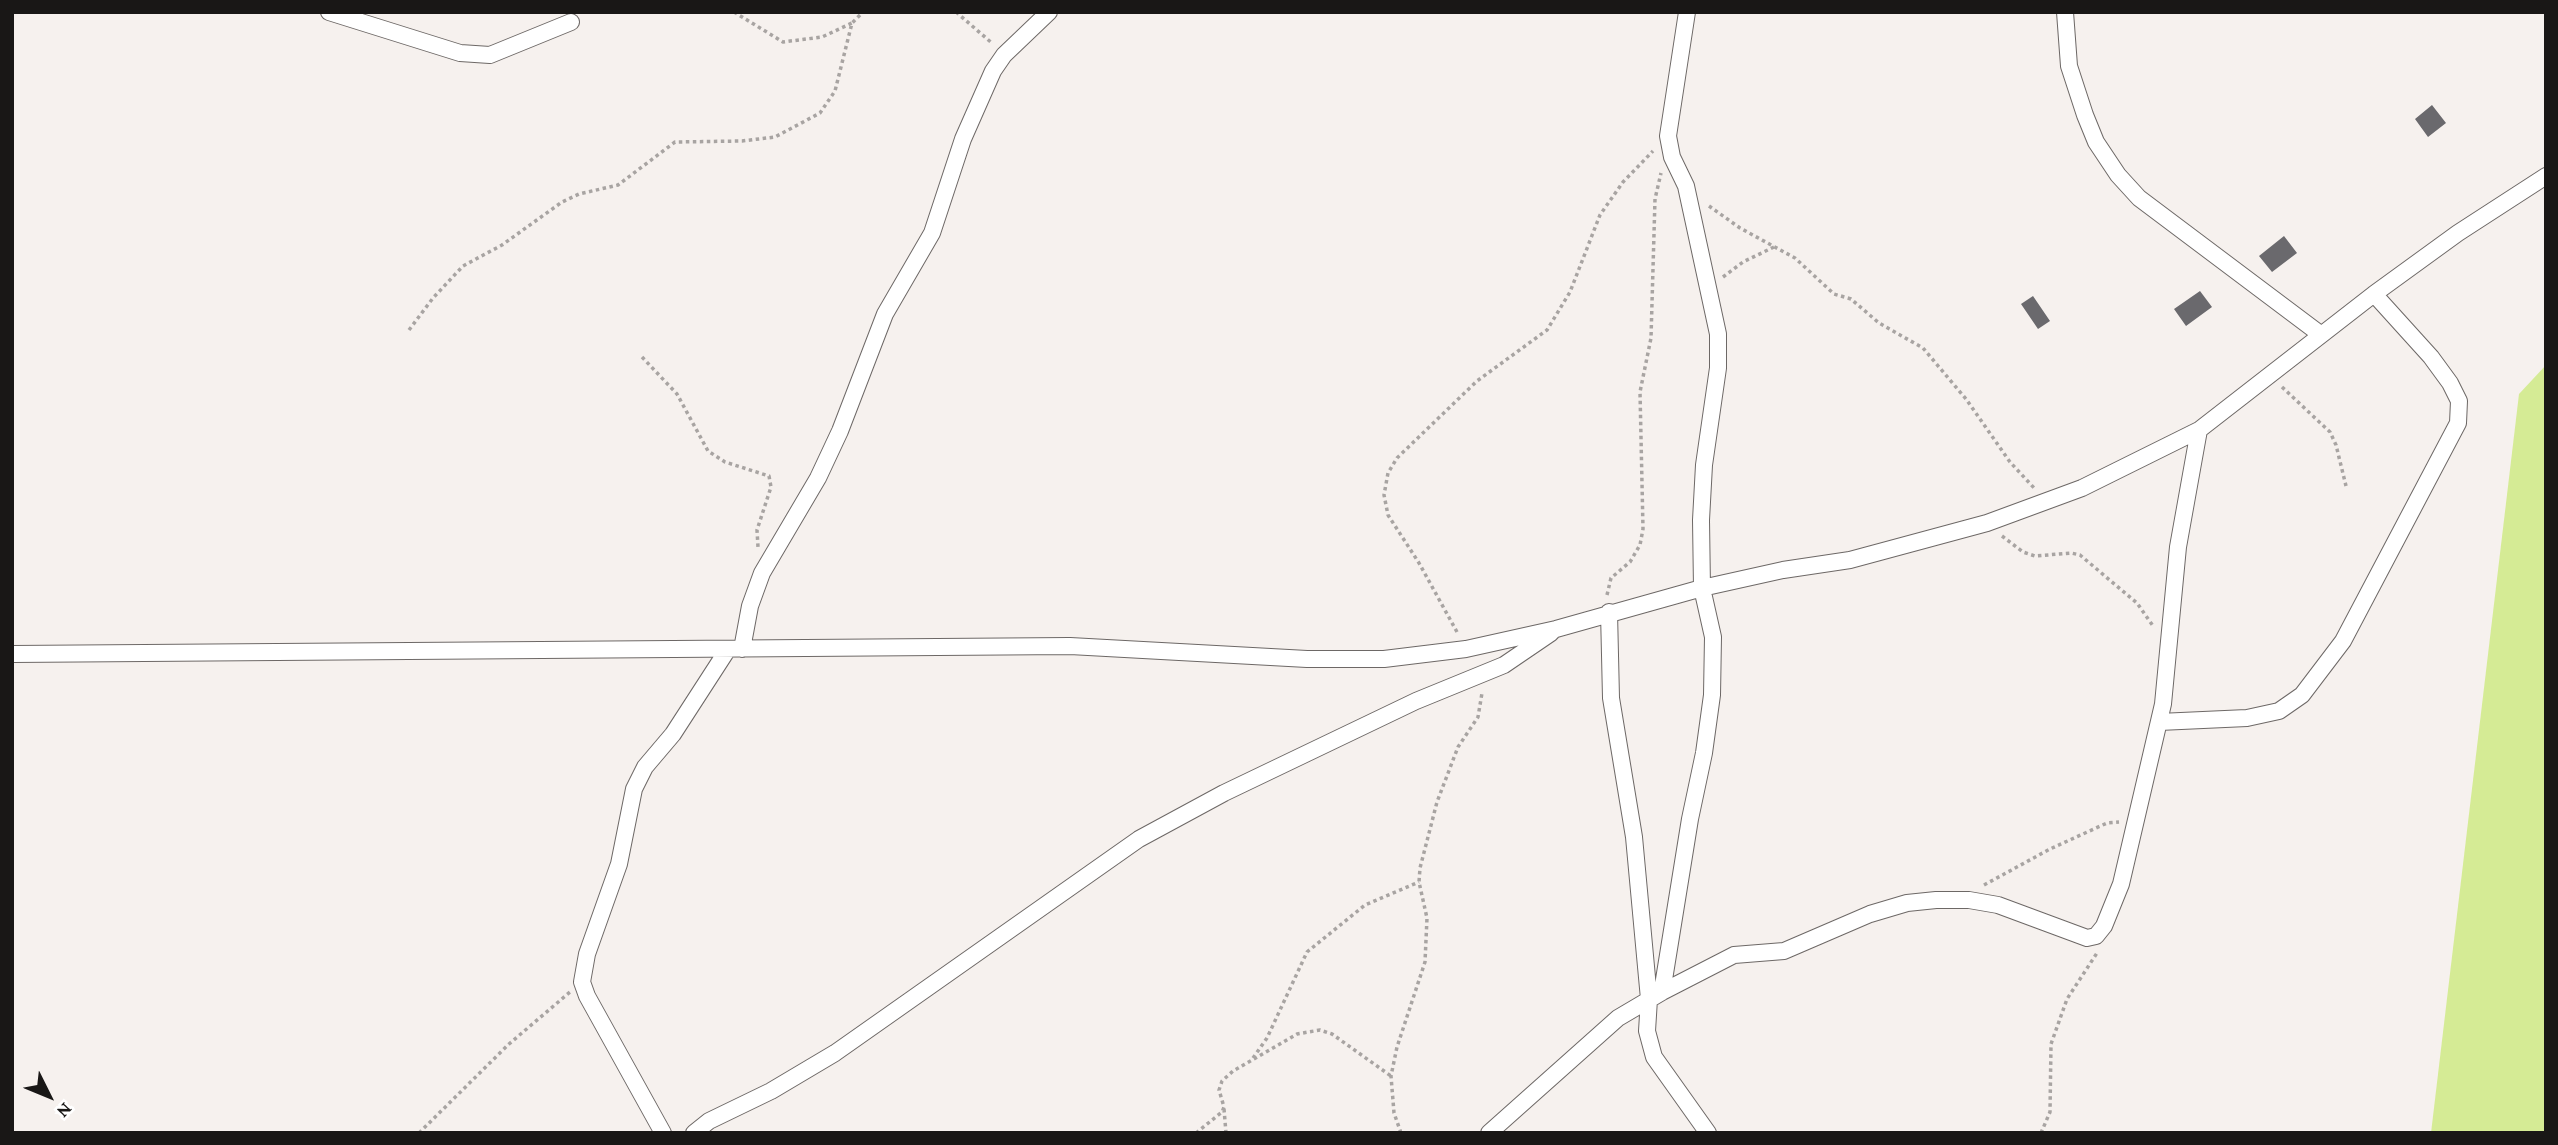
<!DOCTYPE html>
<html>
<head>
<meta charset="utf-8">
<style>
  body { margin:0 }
  #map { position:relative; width:2558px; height:1145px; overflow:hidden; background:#f6f1ee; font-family:"Crimson Pro",serif }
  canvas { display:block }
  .frame { position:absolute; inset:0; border:14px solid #191716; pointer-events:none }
  .north { position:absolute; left:14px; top:1061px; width:70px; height:70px; -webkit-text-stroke:5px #fff; paint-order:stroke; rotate:133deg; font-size:19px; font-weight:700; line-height:28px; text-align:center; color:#191716 }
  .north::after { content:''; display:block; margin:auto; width:24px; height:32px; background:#191716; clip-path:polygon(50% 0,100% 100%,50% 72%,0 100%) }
</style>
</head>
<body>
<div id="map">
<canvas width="2558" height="1145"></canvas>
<div class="frame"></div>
<div class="north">N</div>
</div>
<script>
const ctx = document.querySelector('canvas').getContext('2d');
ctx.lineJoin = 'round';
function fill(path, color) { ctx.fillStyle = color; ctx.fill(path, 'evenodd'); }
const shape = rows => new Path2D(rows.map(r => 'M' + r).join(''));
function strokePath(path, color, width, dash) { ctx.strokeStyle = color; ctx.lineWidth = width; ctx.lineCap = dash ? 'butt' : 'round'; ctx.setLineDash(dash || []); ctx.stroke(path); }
fill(shape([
  [2546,365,2546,1133,2431,1133,2519,394]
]), '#d5eb95');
fill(shape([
  [2432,105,2446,123,2428,137,2415,119],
  [2284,236,2297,253,2272,272,2259,256],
  [2200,291,2212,307,2186,326,2174,309],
  [2033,296,2050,321,2038,329,2021,304]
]), '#6a696d');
const street = shape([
  [329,12,460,53,490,55,571,22],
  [2065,12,2069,66,2085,115,2096,142,2118,175,2139,198,2320,334],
  [1609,612,1611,698,1634,837,1649,999,1647,1031,1654,1057,1708,1133],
  [742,649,750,606,762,573,818,478,840,431,885,314,932,233,963,139,993,71,1004,55,1049,12],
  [12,654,1070,646,1307,659,1384,659,1466,649,1556,629,1702,588,1783,570,1850,560,1987,523,2082,488,2199,430,2374,294,2458,233,2546,176],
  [2159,722,2247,718,2279,711,2302,695,2343,641,2458,423,2459,401,2450,383,2431,357,2374,294],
  [1662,992,1690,819,1704,753,1712,695,1713,637,1702,588,1701,520,1704,465,1718,368,1718,334,1686,186,1672,157,1668,136,1687,12],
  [663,1133,587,996,582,982,587,954,619,864,634,789,645,767,673,734,728,649],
  [694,1133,709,1121,771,1091,835,1053,1139,839,1224,793,1416,701,1504,665,1551,633],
  [1489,1133,1618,1018,1662,992,1734,955,1784,951,1870,914,1907,903,1936,900,1969,900,1998,905,2087,938,2096,936,2104,926,2121,884,2163,704,2178,547,2199,430]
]);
strokePath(street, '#6d6866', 18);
strokePath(shape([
  [734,12,783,42,822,37,852,23],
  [956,12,993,44],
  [1709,206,1740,228,1795,258,1834,294,1851,299,1879,323,1923,348,1966,399,2010,462,2035,489],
  [1723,277,1743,262,1774,247],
  [409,330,433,298,463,266,502,245,562,202,579,194,618,185,675,142,742,141,775,137,820,113,835,91,852,23,863,12],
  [642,357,677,394,708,451,725,462,769,476,771,487,757,530,758,547],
  [2282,387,2330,432,2336,445,2346,486],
  [2002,536,2023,552,2035,556,2071,553,2080,555,2137,603,2153,626],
  [1607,595,1611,578,1630,562,1640,545,1643,529,1640,392,1651,338,1655,199,1661,173],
  [1457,632,1419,563,1388,515,1384,495,1388,473,1397,458,1477,381,1547,330,1570,292,1600,215,1623,182,1653,151],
  [1984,885,2050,849,2107,823,2119,822],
  [1253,1058,1267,1038,1307,952,1365,905,1419,882],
  [1224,1109,1226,1133],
  [419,1133,509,1044,570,992],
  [1196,1133,1222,1112,1224,1107,1219,1090,1222,1081,1233,1071,1297,1034,1320,1030,1332,1034,1391,1076],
  [1401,1133,1394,1113,1391,1076,1397,1047,1425,962,1427,918,1419,882,1420,868,1437,802,1458,747,1478,717,1482,693],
  [2041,1133,2050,1112,2051,1044,2067,999,2097,953]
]), '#a8a4a2', 3.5, [3.5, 3.5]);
strokePath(street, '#fff', 16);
</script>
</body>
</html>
